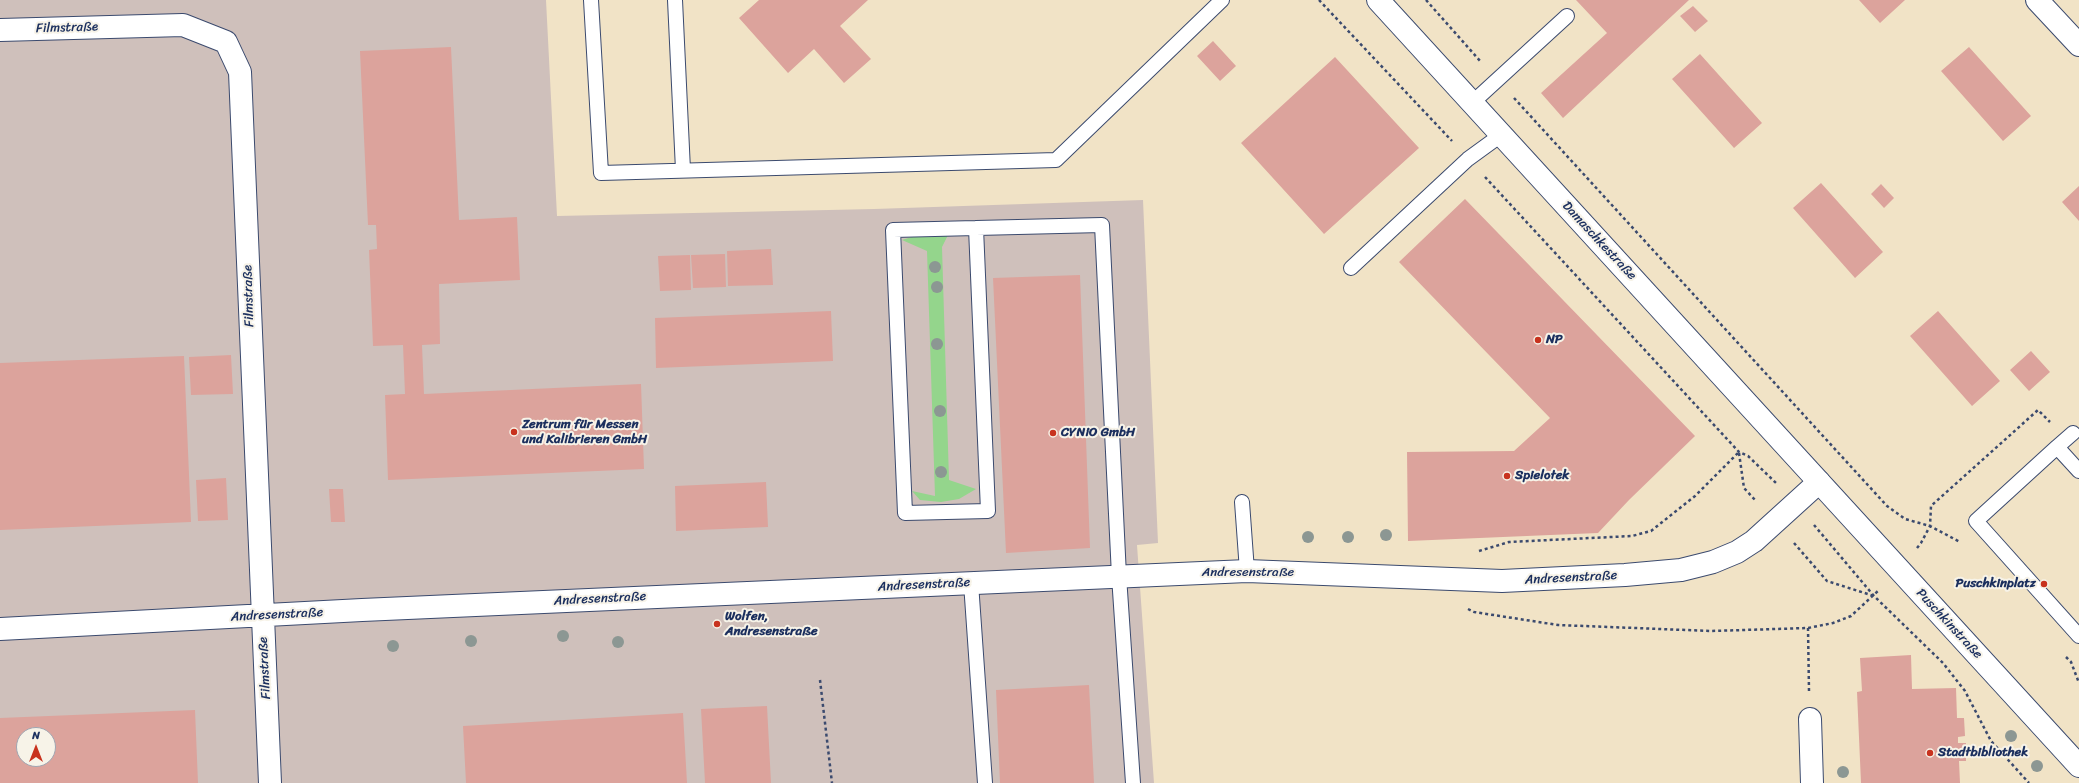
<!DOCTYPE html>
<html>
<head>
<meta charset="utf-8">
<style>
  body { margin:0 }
  #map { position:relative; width:2079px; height:783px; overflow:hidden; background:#f1e3c6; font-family:Sriracha,sans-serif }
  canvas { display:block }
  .north { position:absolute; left:16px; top:727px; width:40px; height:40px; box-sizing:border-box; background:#f7f3e8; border:1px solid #9fa5b1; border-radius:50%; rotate:0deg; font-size:11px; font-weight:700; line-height:16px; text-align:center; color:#1b2f5e }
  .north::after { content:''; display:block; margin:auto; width:14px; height:18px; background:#c8321e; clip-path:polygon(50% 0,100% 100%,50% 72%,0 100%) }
</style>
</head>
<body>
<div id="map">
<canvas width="2079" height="783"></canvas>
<div class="north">N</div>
</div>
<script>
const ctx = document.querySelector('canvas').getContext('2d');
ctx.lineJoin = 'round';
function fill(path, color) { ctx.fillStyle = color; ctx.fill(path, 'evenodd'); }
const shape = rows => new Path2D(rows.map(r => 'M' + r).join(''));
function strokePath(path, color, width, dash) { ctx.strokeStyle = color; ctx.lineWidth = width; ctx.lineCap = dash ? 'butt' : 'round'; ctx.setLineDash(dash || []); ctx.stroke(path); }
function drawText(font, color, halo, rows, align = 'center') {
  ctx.font = font + ' Sriracha,sans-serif'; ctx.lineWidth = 4; ctx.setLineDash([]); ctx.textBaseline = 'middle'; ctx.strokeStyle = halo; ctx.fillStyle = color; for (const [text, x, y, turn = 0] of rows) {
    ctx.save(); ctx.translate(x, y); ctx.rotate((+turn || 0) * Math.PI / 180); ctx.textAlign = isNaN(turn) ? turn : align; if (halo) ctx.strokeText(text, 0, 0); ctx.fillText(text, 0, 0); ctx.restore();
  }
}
fill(shape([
  [0,0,546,0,557,216,874,209,1143,200,1158,543,1137,545,1154,783,0,783],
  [24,735,48,735,48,759,24,759]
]), '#cfc0bb');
fill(shape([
  [924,233,949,233,942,247,949,480,976,489,959,499,941,502,920,500,912,491,935,496,927,251,902,240]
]), '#94d58c');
fill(shape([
  [759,0,868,0,840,26,871,59,844,83,814,49,788,73,739,18],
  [1576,0,1689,0,1563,118,1541,93,1607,33],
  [1859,0,1905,0,1880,23],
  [1693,6,1708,21,1695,32,1680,16],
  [1213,41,1236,66,1220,81,1197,56],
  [451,47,459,220,517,217,520,280,439,284,440,344,422,345,424,394,641,384,644,469,388,480,385,395,405,394,403,345,373,346,369,250,377,249,376,225,368,225,360,51],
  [1969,47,2031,116,2003,141,1941,71],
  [1700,54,1762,123,1734,148,1672,79],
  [1335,57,1419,148,1324,234,1241,143],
  [1821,183,1883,252,1855,278,1793,208],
  [1881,184,1894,198,1884,208,1871,194],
  [2079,186,2079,221,2062,202],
  [1465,199,1695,436,1629,500,1598,533,1408,541,1407,452,1514,451,1550,418,1399,262],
  [771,249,773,285,728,286,727,251],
  [725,254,726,287,693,288,691,255],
  [690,255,691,290,660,291,658,256],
  [1080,275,1090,548,1006,553,993,278],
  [831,311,833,361,656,368,655,318],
  [1938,311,2000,381,1972,406,1910,336],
  [2031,351,2050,372,2029,391,2010,370],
  [231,355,233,394,191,395,189,357],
  [184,356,191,522,0,530,0,363],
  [226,478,228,520,198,521,196,480],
  [766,482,768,527,676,531,675,486],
  [329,489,343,489,345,522,331,522],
  [1911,655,1912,689,1956,688,1957,718,1964,718,1965,736,1958,737,1958,743,1966,743,1966,761,1959,761,1960,783,1861,783,1857,692,1862,691,1860,658],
  [1089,685,1094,783,1000,783,996,690],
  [767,706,771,783,705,783,701,709],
  [195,710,198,783,0,783,0,718],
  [24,735,48,735,48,759,24,759],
  [683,713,687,783,466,783,463,726]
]), '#dca39c');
const service = shape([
  [591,0,601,173,1056,160,1222,0],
  [675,0,683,170],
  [1472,103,1567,16],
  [976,228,893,230,905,513,988,511,976,228,1102,225,1119,576,1133,783],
  [1351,268,1468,159,1501,135],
  [2057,447,2073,433],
  [2079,471,2057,447,1976,521,2079,636],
  [1242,502,1247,571],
  [971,583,985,783]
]);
const minor = shape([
  [2037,0,2079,45],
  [0,30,183,25,226,42,240,72,270,783],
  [0,629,362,610,1247,571,1502,581,1625,575,1681,570,1713,562,1737,552,1754,541,1819,482],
  [1810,719,1812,783]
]);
const tertiary = shape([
  [1378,0,2079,766]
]);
strokePath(service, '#3b4a6e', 16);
strokePath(minor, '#3b4a6e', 24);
strokePath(tertiary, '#3b4a6e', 24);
strokePath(shape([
  [1319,0,1452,141],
  [1426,0,1481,62],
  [1514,98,1887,506,1905,519,1930,526,1960,542],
  [1485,177,1739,452,1748,456,1776,483],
  [1739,453,1744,488,1756,501],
  [1814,525,1874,596,1943,663,1965,691,1991,741,2029,783],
  [1794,543,1827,581,1874,596],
  [1917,548,1921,543,1930,526,1931,506,2038,410,2050,422],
  [1479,551,1509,542,1632,536,1651,531,1695,496,1739,452],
  [1468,609,1474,612,1558,625,1711,631,1808,628,1833,623,1851,616,1879,590],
  [1808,628,1809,691],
  [2066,657,2071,662,2079,683],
  [820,680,832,783]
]), '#3b4a6e', 2.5, [3, 3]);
strokePath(service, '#fff', 14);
strokePath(minor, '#fff', 22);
strokePath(tertiary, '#fff', 22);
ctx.fillStyle = '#8c9793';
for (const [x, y] of [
  [935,267],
  [937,287],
  [937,344],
  [940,411],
  [941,472],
  [1386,535],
  [1308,537],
  [1348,537],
  [563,636],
  [471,641],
  [618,642],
  [393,646],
  [2011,736],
  [2037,766],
  [1843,772]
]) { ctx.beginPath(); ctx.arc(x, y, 6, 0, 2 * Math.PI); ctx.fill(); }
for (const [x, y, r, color] of [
  [1538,340,4,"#c8321e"],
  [514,432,4,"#c8321e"],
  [1053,433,4,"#c8321e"],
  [1507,476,4,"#c8321e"],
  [2044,584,4,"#c8321e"],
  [717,624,4,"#c8321e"],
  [1930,753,4,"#c8321e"]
]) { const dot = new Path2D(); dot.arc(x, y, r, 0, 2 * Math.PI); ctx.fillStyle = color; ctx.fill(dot); strokePath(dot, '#f7f3e8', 1.5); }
drawText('13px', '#1b2f5e', '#f7f3e8', [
  ["Filmstraße",67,28,-2],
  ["Damaschkestraße",1599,241,47],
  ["Filmstraße",249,296,-92],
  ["Andresenstraße",1248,573],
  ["Andresenstraße",1571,578,-3],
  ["Andresenstraße",924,585,-3],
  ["Andresenstraße",600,599,-3],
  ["Andresenstraße",277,615,-3],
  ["Puschkinstraße",1949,624,47],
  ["Filmstraße",265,668,-93]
]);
drawText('bold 13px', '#1b2f5e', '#f7f3e8', [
  ["NP",1546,340],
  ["Zentrum für Messen",522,425],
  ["und Kalibrieren GmbH",522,440],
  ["CYNiO GmbH",1061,433],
  ["Spielotek",1515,476],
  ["Puschkinplatz",2036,584,"right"],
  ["Wolfen,",725,617],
  ["Andresenstraße",725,632],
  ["Stadtbibliothek",1938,753]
], 'left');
</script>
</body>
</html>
